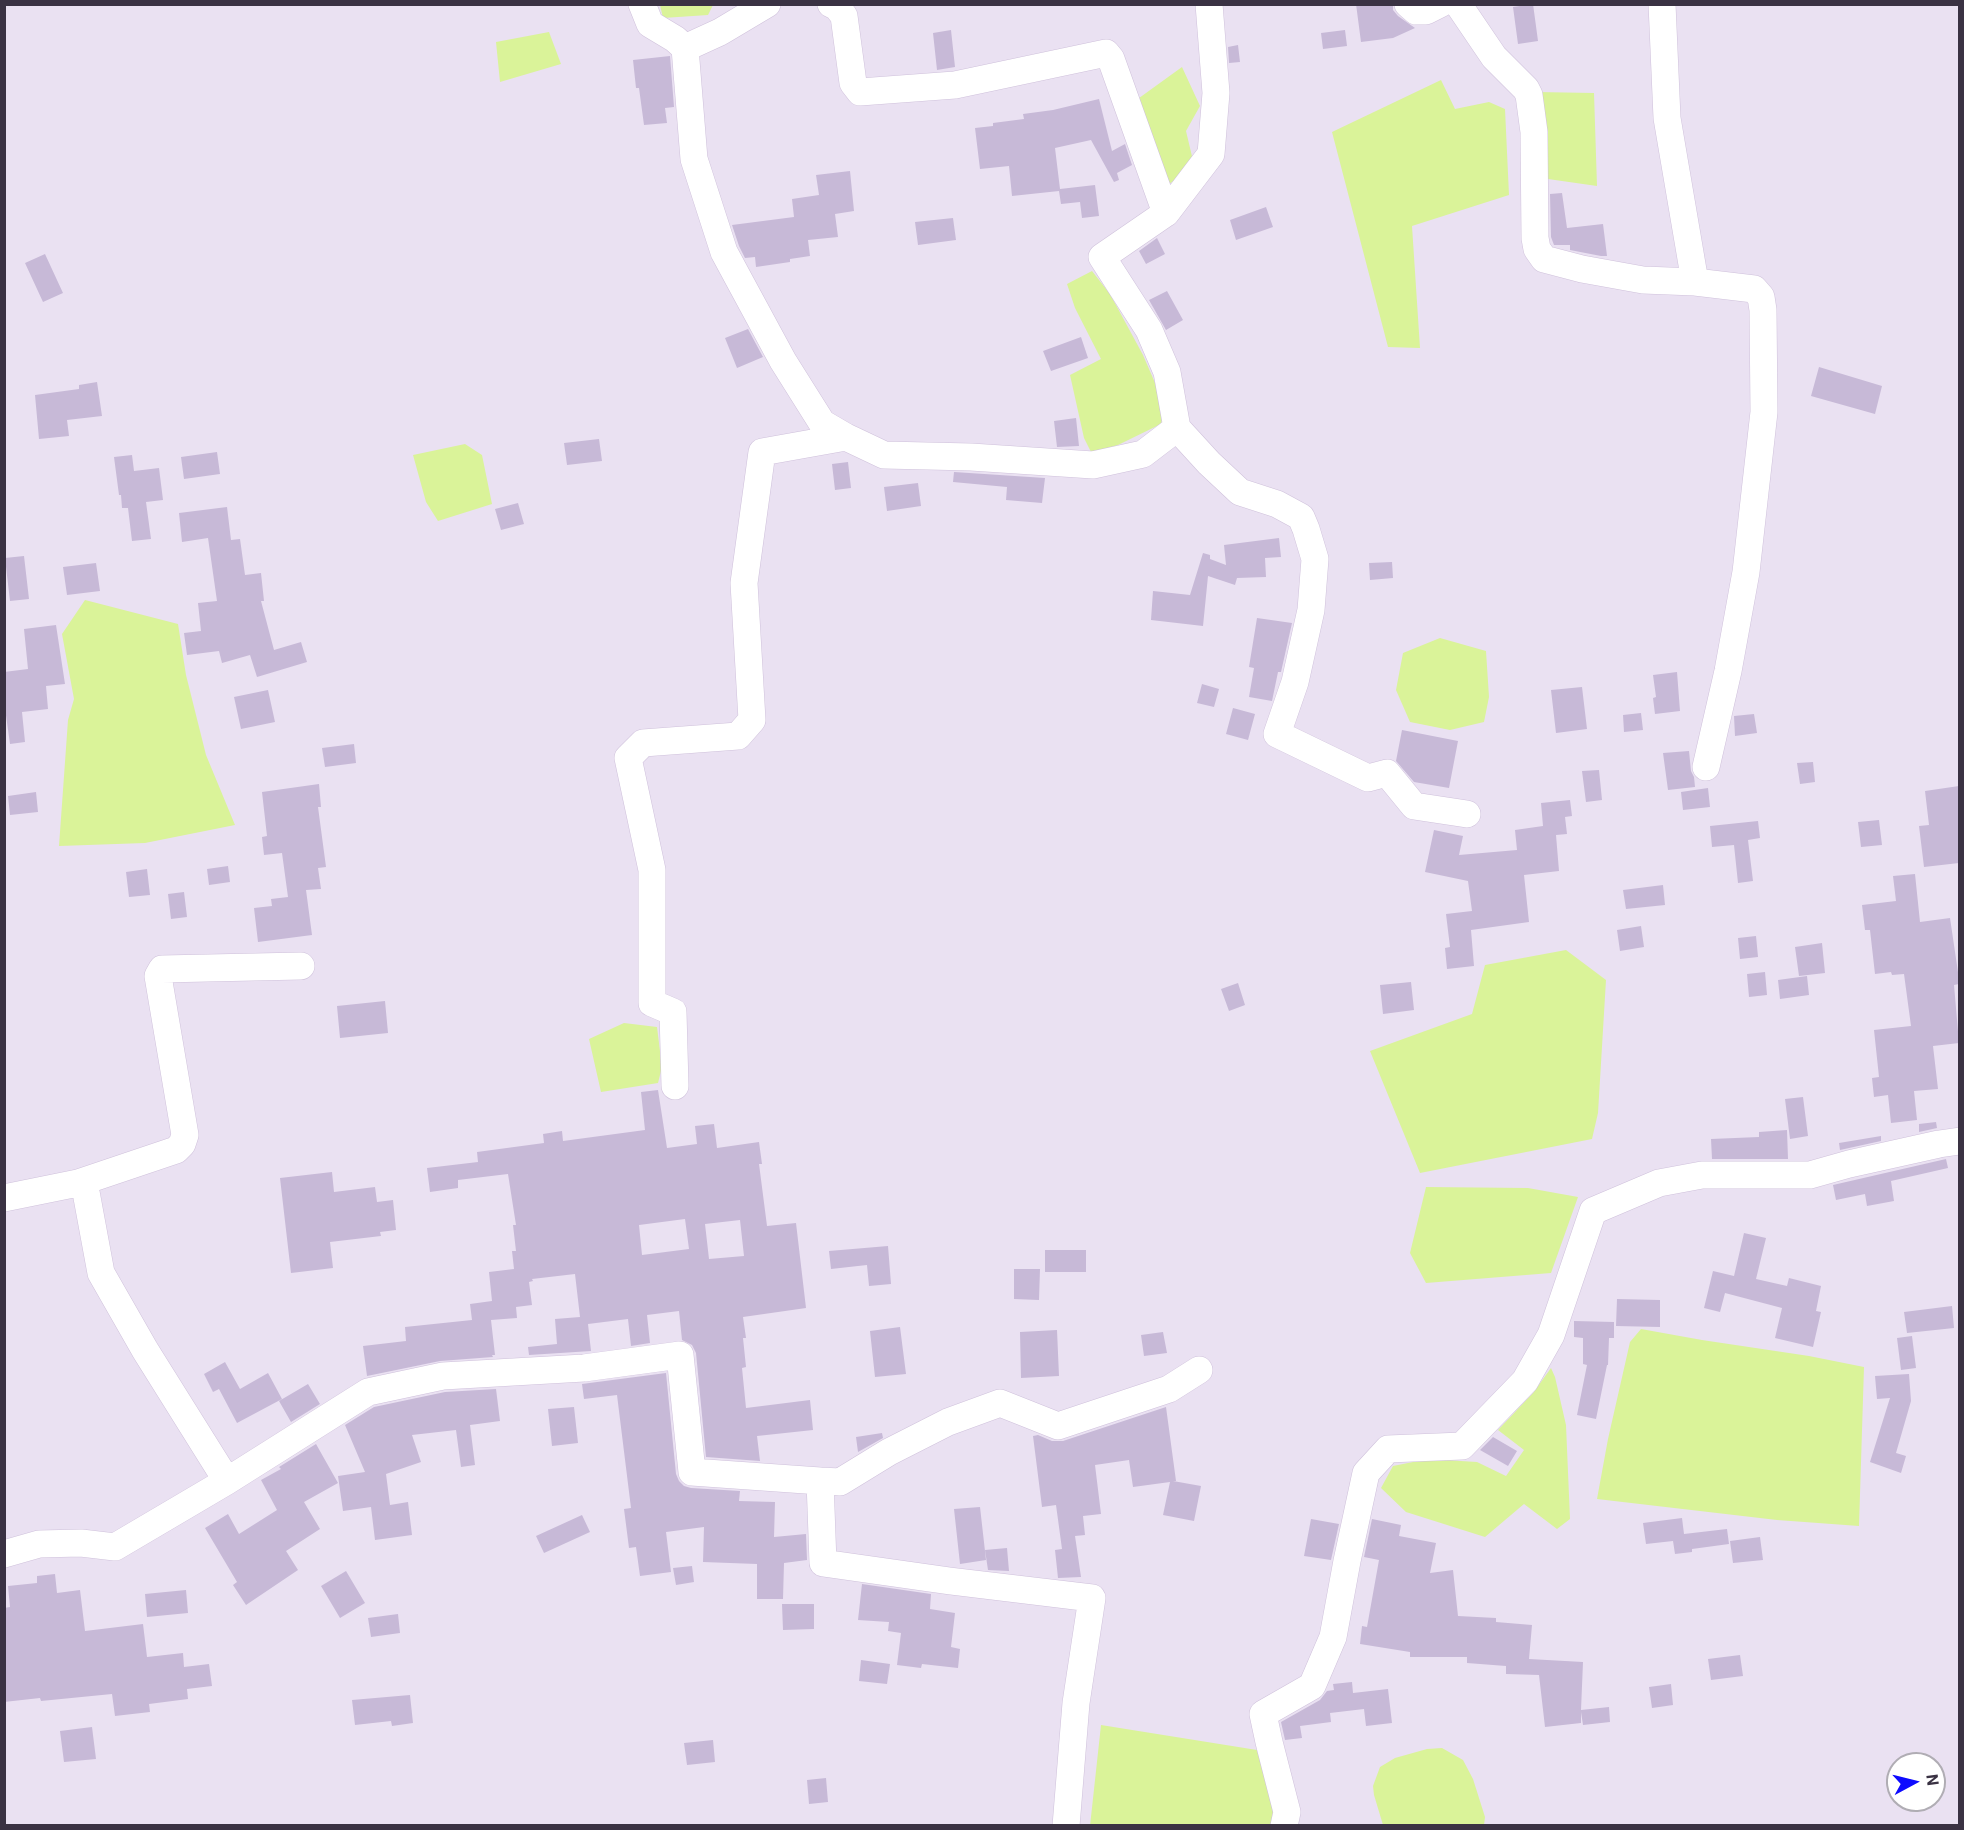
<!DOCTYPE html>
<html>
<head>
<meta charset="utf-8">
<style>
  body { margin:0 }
  #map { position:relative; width:1964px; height:1830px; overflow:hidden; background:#eae1f2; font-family:Roboto,sans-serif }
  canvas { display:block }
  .frame { position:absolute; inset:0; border:6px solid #3a3243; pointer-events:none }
  .north { position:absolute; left:1886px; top:1752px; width:60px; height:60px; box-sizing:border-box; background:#fff; border:2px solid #b0adb4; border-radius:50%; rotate:83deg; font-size:16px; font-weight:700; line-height:24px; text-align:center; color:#3a3243 }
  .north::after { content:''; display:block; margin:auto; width:21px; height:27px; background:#0e0bff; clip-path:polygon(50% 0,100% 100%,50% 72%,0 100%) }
</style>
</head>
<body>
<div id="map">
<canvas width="1964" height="1830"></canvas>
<div class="frame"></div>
<div class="north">N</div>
</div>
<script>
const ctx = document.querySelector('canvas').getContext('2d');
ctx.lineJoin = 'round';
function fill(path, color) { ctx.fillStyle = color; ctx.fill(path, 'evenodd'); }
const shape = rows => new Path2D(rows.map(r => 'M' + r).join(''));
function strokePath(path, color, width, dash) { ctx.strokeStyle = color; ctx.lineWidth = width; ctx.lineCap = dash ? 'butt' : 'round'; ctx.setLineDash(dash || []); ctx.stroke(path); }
fill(shape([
  [660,5,713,5,708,15,663,18],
  [549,32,561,64,500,82,496,42],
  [1182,67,1200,106,1186,131,1195,169,1165,186,1128,106],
  [1441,80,1455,109,1489,102,1505,109,1509,195,1412,226,1420,348,1388,347,1332,132],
  [1536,92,1594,93,1597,186,1548,179],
  [1092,271,1110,294,1143,355,1165,406,1161,424,1118,445,1092,454,1084,438,1070,375,1101,359,1075,308,1067,284],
  [465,444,482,455,492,504,438,521,426,502,413,455],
  [85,600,178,624,186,675,206,755,235,825,145,843,59,846,68,720,74,699,62,634],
  [1440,638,1486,651,1489,697,1484,722,1450,730,1410,722,1396,690,1403,653],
  [1566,950,1606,980,1598,1113,1592,1139,1420,1173,1370,1051,1472,1014,1485,965],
  [624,1023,657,1027,662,1067,658,1083,601,1092,589,1039],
  [1426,1187,1528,1188,1578,1197,1551,1273,1426,1283,1410,1253],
  [1641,1329,1702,1340,1809,1356,1864,1367,1859,1526,1777,1520,1597,1499,1608,1439,1630,1342],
  [1551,1368,1555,1377,1566,1425,1570,1519,1557,1529,1524,1504,1485,1537,1406,1512,1381,1488,1393,1466,1428,1459,1477,1462,1506,1476,1524,1450,1498,1430,1533,1393],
  [1101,1725,1257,1750,1274,1805,1272,1825,1090,1826],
  [1442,1748,1463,1760,1473,1779,1485,1817,1484,1825,1383,1825,1374,1795,1373,1786,1380,1767,1395,1758,1427,1749]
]), '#daf399');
fill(shape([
  [1356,4,1393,4,1393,10,1398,16,1415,28,1393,38,1361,42],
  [1533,4,1538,41,1518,44,1513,7],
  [951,30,955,67,937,70,933,33],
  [1345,30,1347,46,1323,49,1321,33],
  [1238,45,1240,62,1229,63,1228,47],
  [670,56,674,107,665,108,667,123,644,125,639,88,636,88,633,60],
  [1099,99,1112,151,1125,144,1132,165,1117,173,1119,180,1114,182,1091,140,1055,148,1060,189,1095,185,1099,216,1082,218,1080,202,1061,204,1059,191,1012,196,1009,166,980,169,975,128,993,126,993,123,1024,119,1023,114,1053,110],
  [850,171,854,211,835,214,838,237,808,240,810,256,790,259,790,262,756,267,755,257,745,258,739,246,732,225,794,217,792,199,819,195,816,175],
  [1562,193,1567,228,1603,224,1607,256,1601,256,1570,250,1570,245,1554,245,1551,237,1550,194],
  [1266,207,1273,227,1236,240,1230,220],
  [953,218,956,240,918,245,915,222],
  [1157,238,1165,254,1146,264,1139,251],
  [45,254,63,293,43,302,25,263],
  [1167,291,1183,320,1166,330,1149,300],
  [748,329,763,357,737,368,725,338],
  [1081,337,1088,358,1051,371,1043,351],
  [1819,367,1882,386,1875,414,1811,396],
  [97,382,102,416,67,420,69,436,39,439,35,395,79,389,79,385],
  [1076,418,1079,446,1057,447,1054,421],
  [599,439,602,461,567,465,564,443],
  [217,452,220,474,184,479,181,457],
  [132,455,134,471,159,468,163,500,146,502,151,539,132,541,128,508,122,508,121,495,119,495,114,457],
  [848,462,851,488,835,490,832,464],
  [954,472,1045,478,1042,503,1006,500,1007,487,953,482],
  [918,483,921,506,887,511,884,487],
  [518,503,524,524,501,530,495,509],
  [227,507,231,540,240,539,245,575,261,573,264,601,261,601,274,650,301,642,307,662,257,677,250,655,222,663,219,651,187,655,184,633,201,631,198,603,217,601,208,538,182,542,179,513],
  [1279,538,1281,557,1265,558,1266,577,1237,578,1235,585,1208,576,1203,626,1151,620,1153,591,1190,595,1203,553,1210,555,1210,559,1226,565,1224,545],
  [24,556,29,599,10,601,5,558],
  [1392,562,1393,578,1370,580,1369,563],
  [96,563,100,591,67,595,63,567],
  [1257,618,1292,623,1281,672,1278,672,1272,701,1249,697,1254,668,1249,667],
  [56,625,65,684,46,686,48,709,22,712,25,742,10,744,4,701,4,672,28,669,24,629],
  [1677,672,1680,711,1655,714,1653,698,1656,697,1653,675],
  [1202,684,1219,689,1214,707,1197,703],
  [1582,687,1587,729,1556,733,1551,690],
  [268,690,275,722,241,729,234,697],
  [1233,708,1255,714,1248,740,1226,734],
  [1641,713,1643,730,1624,732,1623,715],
  [1754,714,1757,733,1735,736,1734,716],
  [1402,730,1458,741,1449,788,1414,782,1396,761],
  [354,744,356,763,325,767,322,748],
  [1689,751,1691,771,1694,777,1695,787,1668,790,1663,753],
  [1813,762,1815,782,1800,784,1797,763],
  [1599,770,1602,800,1586,802,1582,771],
  [319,784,321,807,318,807,326,867,318,868,321,889,306,890,312,935,258,942,254,908,272,906,271,899,288,897,282,853,264,855,262,837,267,836,262,792],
  [1959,786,1959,863,1924,867,1919,826,1929,825,1925,791],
  [1708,788,1710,807,1683,810,1681,792],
  [36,792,38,812,10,815,8,796],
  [1570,800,1572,816,1565,817,1567,834,1556,835,1559,871,1524,875,1529,922,1471,930,1474,966,1447,969,1445,948,1450,947,1446,914,1472,911,1468,881,1425,872,1434,830,1463,836,1459,855,1517,850,1515,830,1543,826,1541,803],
  [1879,820,1882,845,1861,847,1858,822],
  [1758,821,1760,838,1748,840,1753,881,1738,883,1734,845,1712,847,1710,826],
  [228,866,230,882,209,885,207,869],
  [147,869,150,895,129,897,126,872],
  [1915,874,1920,922,1950,918,1959,979,1959,984,1954,985,1959,1043,1933,1046,1938,1089,1914,1091,1917,1120,1891,1123,1888,1095,1874,1097,1872,1078,1879,1077,1874,1030,1911,1026,1904,974,1892,975,1891,972,1875,974,1870,930,1865,930,1862,905,1896,901,1893,876],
  [1663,885,1665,905,1626,909,1623,890],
  [184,892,187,917,171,919,168,894],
  [1641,926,1644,947,1620,951,1617,930],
  [1756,936,1758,957,1740,959,1738,938],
  [1822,943,1825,973,1799,976,1795,947],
  [1765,972,1767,995,1749,997,1747,974],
  [1807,976,1809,995,1780,999,1778,980],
  [1411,982,1414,1010,1383,1014,1380,985],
  [1238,983,1245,1005,1229,1011,1221,989],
  [385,1001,388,1033,340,1038,337,1006],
  [658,1090,667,1148,697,1144,695,1126,714,1124,717,1148,759,1142,762,1164,759,1164,767,1226,796,1223,806,1308,743,1317,746,1338,743,1338,746,1367,742,1368,746,1408,810,1400,813,1430,757,1436,760,1461,706,1457,696,1353,692,1345,682,1340,679,1311,647,1315,650,1343,631,1346,628,1319,588,1324,591,1351,529,1355,528,1347,557,1344,555,1319,580,1317,575,1274,532,1279,533,1281,529,1282,532,1305,516,1307,517,1318,491,1320,495,1355,492,1355,493,1357,440,1361,367,1376,363,1346,406,1341,405,1327,472,1320,470,1304,492,1301,489,1272,514,1269,512,1251,516,1251,513,1225,516,1225,508,1174,458,1180,458,1188,430,1192,427,1168,478,1162,477,1152,544,1143,543,1134,562,1131,563,1141,645,1130,641,1092],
  [685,1219,689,1249,642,1255,639,1225],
  [740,1220,744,1256,709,1259,705,1224],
  [1803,1097,1808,1136,1790,1139,1785,1099],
  [1936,1122,1937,1128,1919,1132,1919,1124],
  [1787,1130,1788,1159,1712,1159,1711,1139,1759,1137,1759,1132],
  [1881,1136,1881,1141,1840,1150,1839,1143],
  [1946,1159,1948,1168,1891,1181,1894,1201,1867,1206,1865,1194,1836,1200,1833,1185],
  [332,1172,334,1192,375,1187,377,1202,393,1200,396,1230,380,1232,381,1236,330,1242,333,1268,291,1273,280,1178],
  [1744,1233,1766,1238,1756,1279,1787,1286,1789,1278,1821,1286,1816,1311,1821,1312,1813,1347,1775,1338,1782,1308,1725,1293,1720,1312,1704,1308,1713,1271,1734,1276],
  [888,1246,891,1284,869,1286,867,1265,831,1269,829,1251],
  [1045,1250,1086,1250,1086,1272,1045,1272],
  [1014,1269,1040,1269,1039,1300,1014,1299],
  [1617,1299,1660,1300,1660,1327,1616,1326],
  [1952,1306,1954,1328,1907,1333,1904,1312],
  [1574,1321,1614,1322,1614,1338,1609,1338,1608,1365,1607,1365,1596,1419,1577,1415,1587,1365,1583,1364,1583,1338,1574,1337],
  [900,1327,906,1374,875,1377,870,1331],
  [1057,1330,1059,1376,1021,1378,1020,1332],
  [1163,1332,1167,1353,1144,1356,1141,1335],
  [1912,1336,1916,1368,1901,1370,1897,1338],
  [225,1362,240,1389,268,1373,282,1399,237,1423,219,1389,213,1392,204,1374],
  [666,1373,676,1474,679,1481,684,1486,691,1488,740,1491,739,1501,775,1502,774,1537,806,1534,807,1560,784,1563,783,1599,757,1599,757,1564,703,1562,704,1527,666,1532,671,1572,640,1576,636,1547,629,1548,624,1509,631,1508,617,1395,584,1399,582,1384],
  [1909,1374,1911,1401,1896,1453,1906,1456,1901,1473,1870,1462,1890,1398,1877,1399,1875,1376],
  [308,1384,320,1404,291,1422,279,1401],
  [496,1389,500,1421,470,1425,475,1465,461,1467,456,1430,412,1435,421,1462,386,1474,390,1505,408,1502,412,1535,375,1540,371,1507,343,1511,338,1476,365,1472,345,1425,374,1407,445,1392],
  [574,1407,578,1443,552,1446,548,1409],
  [1166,1407,1176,1481,1173,1481,1201,1486,1194,1521,1163,1515,1170,1482,1133,1487,1129,1460,1095,1465,1101,1514,1083,1516,1085,1535,1075,1536,1081,1577,1058,1578,1055,1550,1062,1549,1056,1505,1042,1507,1033,1436,1038,1435,1052,1441,1063,1441],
  [882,1433,883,1438,858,1452,856,1437],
  [1493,1437,1517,1451,1508,1466,1480,1450],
  [316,1444,338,1483,304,1502,320,1529,286,1551,298,1570,246,1605,233,1585,237,1582,205,1528,228,1514,239,1534,277,1510,261,1480,281,1469,279,1467],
  [980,1507,986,1560,960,1564,954,1509],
  [582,1515,590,1532,544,1553,536,1536],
  [1682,1518,1684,1534,1727,1529,1729,1544,1692,1549,1692,1552,1675,1554,1673,1541,1646,1544,1643,1523],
  [1311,1519,1339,1524,1331,1560,1304,1556],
  [1372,1519,1401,1525,1399,1536,1436,1543,1430,1573,1453,1570,1458,1616,1496,1618,1496,1622,1532,1625,1529,1659,1583,1662,1581,1710,1609,1707,1610,1722,1583,1725,1581,1712,1581,1723,1545,1727,1539,1675,1506,1674,1506,1666,1467,1663,1467,1657,1410,1657,1410,1652,1360,1644,1362,1626,1367,1627,1379,1560,1364,1557],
  [1760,1537,1763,1560,1733,1563,1730,1541],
  [1007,1548,1009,1571,988,1570,985,1550],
  [692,1566,694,1582,676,1585,673,1568],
  [346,1571,365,1603,340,1618,321,1586],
  [55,1574,57,1593,80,1590,85,1631,143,1624,147,1657,183,1653,184,1667,209,1664,212,1686,187,1689,188,1699,149,1704,150,1712,115,1716,112,1694,41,1701,40,1698,4,1702,4,1608,10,1607,8,1586,37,1583,37,1576],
  [862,1584,931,1594,930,1609,955,1613,951,1647,960,1649,958,1668,922,1664,921,1668,897,1665,901,1633,888,1631,889,1622,858,1620],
  [186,1590,188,1613,147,1617,145,1594],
  [782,1604,814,1604,814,1629,783,1630],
  [398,1614,400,1633,371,1637,368,1618],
  [1740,1655,1743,1676,1711,1680,1708,1659],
  [861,1660,890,1664,887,1684,859,1681],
  [1352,1682,1353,1693,1388,1689,1392,1723,1366,1726,1364,1709,1330,1713,1331,1722,1300,1726,1302,1738,1285,1740,1281,1722,1320,1700,1327,1691,1334,1690,1333,1684],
  [1671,1684,1673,1705,1652,1708,1649,1687],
  [410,1695,413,1723,392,1726,391,1721,355,1725,352,1700],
  [92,1727,96,1759,64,1762,60,1731],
  [713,1740,715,1762,687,1765,684,1743],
  [826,1778,828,1802,809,1804,807,1780]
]), '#c7b9d7');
const minor = shape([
  [642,4,650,24,675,39,685,48,694,159,724,252,783,361,822,423,846,437,762,452,744,583,752,720,738,736,643,743,628,758,652,870,652,1003,673,1012,675,1086],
  [831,4,837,7,844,16,853,83,860,92,955,85,1106,53,1111,59,1166,213,1102,257,1149,330,1167,372,1177,428,1143,454,1093,465,971,457,884,455,846,437],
  [1408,4,1416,11,1426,11,1440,4],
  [1458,4,1494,57,1526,89,1529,95,1534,132,1535,238,1537,249,1544,259,1582,269,1643,280,1695,282,1754,289,1761,297,1763,310,1764,412,1746,572,1728,671,1706,767],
  [1662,4,1667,118,1695,282],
  [685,48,720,32,767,4],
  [1166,213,1211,154,1216,93,1209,4],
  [1177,428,1209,463,1240,492,1277,504,1301,517,1306,529,1315,559,1311,610,1295,682,1277,734,1368,778,1387,773,1414,806,1467,814],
  [78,1183,176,1150,182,1144,185,1135,158,976,162,969,301,966],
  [4,1198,78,1183,86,1192,101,1273,145,1350,227,1481],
  [820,1481,840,1482,889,1452,948,1422,1000,1403,1058,1426,1169,1389,1199,1370],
  [4,1554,39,1544,81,1543,115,1547,227,1481,368,1392,443,1376,584,1368,680,1355,692,1472,820,1481,823,1563,950,1581,1092,1598,1076,1703,1066,1826],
  [1284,1826,1287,1812,1269,1742,1263,1714,1312,1686,1333,1637,1347,1561,1366,1473,1388,1449,1462,1446,1525,1381,1551,1335,1593,1211,1659,1183,1702,1175,1810,1175,1849,1164,1939,1144,1960,1141]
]);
strokePath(minor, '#cfc1db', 28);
strokePath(minor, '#fff', 27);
</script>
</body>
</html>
